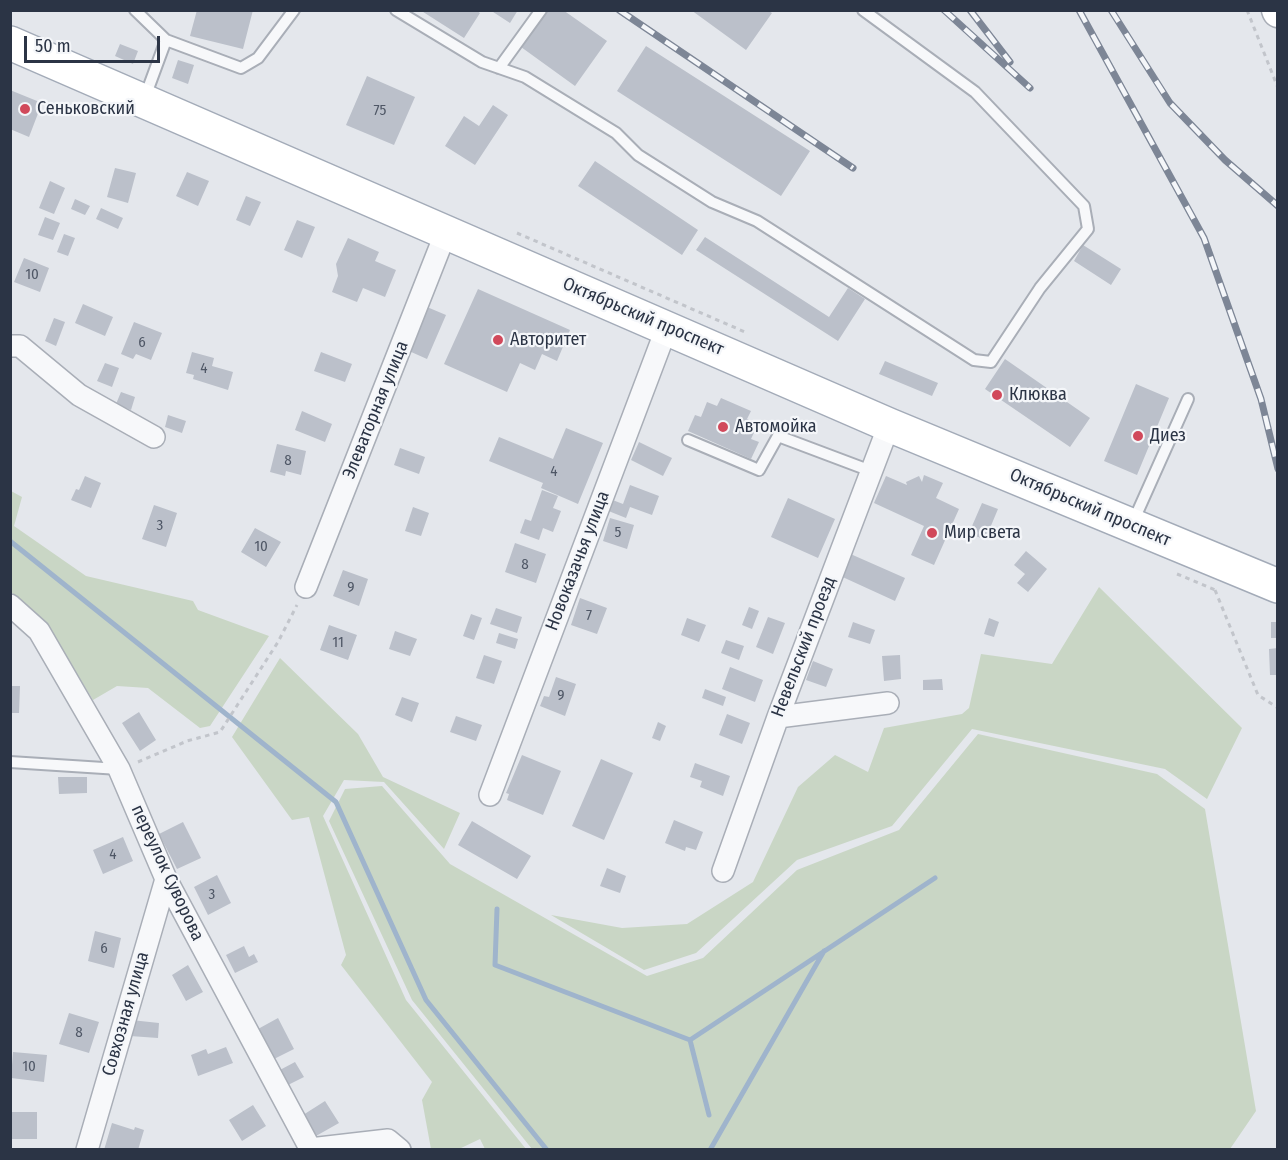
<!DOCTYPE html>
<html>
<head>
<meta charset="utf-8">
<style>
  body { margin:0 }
  #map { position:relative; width:1288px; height:1160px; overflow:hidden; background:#e4e7ec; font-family:"Fira Sans Condensed",sans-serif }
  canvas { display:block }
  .frame { position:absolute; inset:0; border:12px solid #2b3445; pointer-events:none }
  .scale { position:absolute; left:24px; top:36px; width:136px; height:27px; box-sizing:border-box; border:3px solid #2b3445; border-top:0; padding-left:8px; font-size:18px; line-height:21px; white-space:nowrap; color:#2b3445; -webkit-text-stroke:4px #f4f6f9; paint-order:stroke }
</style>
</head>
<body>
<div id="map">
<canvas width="1288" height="1160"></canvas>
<div class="frame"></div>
<div class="scale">50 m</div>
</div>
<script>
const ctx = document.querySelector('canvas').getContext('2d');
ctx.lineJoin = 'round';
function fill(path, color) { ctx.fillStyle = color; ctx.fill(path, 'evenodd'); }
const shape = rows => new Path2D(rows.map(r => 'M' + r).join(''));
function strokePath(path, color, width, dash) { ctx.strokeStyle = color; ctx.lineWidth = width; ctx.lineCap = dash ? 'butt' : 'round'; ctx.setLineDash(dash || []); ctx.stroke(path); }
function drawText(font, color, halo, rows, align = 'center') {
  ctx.font = font + ' "Fira Sans Condensed",sans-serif'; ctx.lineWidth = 4.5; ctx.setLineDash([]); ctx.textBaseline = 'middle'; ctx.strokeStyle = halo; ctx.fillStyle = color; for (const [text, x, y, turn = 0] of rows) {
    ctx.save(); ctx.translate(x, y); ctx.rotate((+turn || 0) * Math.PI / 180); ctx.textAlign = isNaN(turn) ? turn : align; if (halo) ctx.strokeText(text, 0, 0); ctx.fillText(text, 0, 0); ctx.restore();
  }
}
fill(shape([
  [11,491,22,497,14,526,86,576,193,601,198,610,269,636,210,726,200,728,148,688,117,686,93,700,46,624,11,592],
  [1099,587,1242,728,1207,799,1165,769,972,729,892,826,797,860,696,953,644,970,551,915,622,928,687,924,753,882,798,787,835,755,868,772,884,728,962,714,969,708,981,654,1052,664],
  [280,658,358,734,383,777,460,813,444,849,384,782,344,780,323,816,406,1000,526,1149,485,1149,480,1139,459,1149,431,1149,422,1100,432,1082,341,965,346,955,309,817,292,820,232,737],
  [978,734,1157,774,1205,809,1256,1111,1230,1149,532,1149,412,1000,329,821,345,789,382,786,450,864,647,976,703,958,797,870,899,830]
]), '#c9d6c5');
strokePath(shape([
  [10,541,336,802,426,1000,547,1150],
  [497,909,495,965,690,1040,935,878],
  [690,1040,709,1115],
  [710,1150,824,951]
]), '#9fb4cc', 5);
fill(shape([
  [197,10,253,10,243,49,190,36],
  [420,10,476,10,480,13,464,38],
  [490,10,518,10,510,23],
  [547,10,563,10,607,41,575,86,521,47],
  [691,10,767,10,772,13,746,50],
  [120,44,138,51,133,64,115,56],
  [646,46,810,151,781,196,617,91],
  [178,60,194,65,188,84,172,78],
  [367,76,415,97,394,145,346,125],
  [10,90,42,103,29,137,10,129],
  [493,105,508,115,475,165,445,146,464,116,479,126],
  [595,161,698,230,682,255,578,186],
  [115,168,136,173,128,203,107,197],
  [187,172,209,181,198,206,176,196],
  [50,181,65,188,54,214,39,208],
  [246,196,261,202,250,226,236,220],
  [75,199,90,206,85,215,71,209],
  [101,208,123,218,118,229,96,219],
  [45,217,60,223,53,240,38,235],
  [297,220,315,227,302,258,284,250],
  [64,234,75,238,68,256,57,252],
  [705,237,829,317,848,288,865,299,838,341,696,250],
  [348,238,379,252,375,261,396,270,385,297,363,288,357,302,332,292,338,276,336,264],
  [1083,245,1121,269,1111,285,1074,261],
  [24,258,49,268,40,292,14,282],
  [478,289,570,330,557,361,542,354,535,370,520,363,507,392,444,364],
  [83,304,113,317,105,336,75,323],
  [427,307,446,315,427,359,409,351],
  [54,318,65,322,56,346,45,341],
  [134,322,162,333,151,360,136,354,133,359,121,354],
  [192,352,214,358,212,366,233,372,228,390,193,379,194,375,186,373],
  [321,352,352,364,345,382,314,371],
  [1005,359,1090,418,1070,447,985,389],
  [885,361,938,383,932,396,879,374],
  [105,363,119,368,112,387,97,381],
  [1136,384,1169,398,1137,475,1104,461],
  [121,392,135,397,131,410,116,404],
  [721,398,751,411,747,419,758,424,751,439,759,442,751,459,688,431,695,415,701,417,707,402,717,406],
  [302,411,332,424,325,442,295,430],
  [168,415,186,421,182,433,165,427],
  [566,428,603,443,578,504,541,488,543,483,489,461,499,437,553,459],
  [639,442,672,458,663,476,631,460],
  [277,444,306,451,301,475,286,471,285,476,270,472],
  [400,448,425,457,419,474,394,465],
  [924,475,943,483,936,498,959,509,934,565,911,555,924,526,874,503,886,476,907,485,906,482,919,476,922,482],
  [85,476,101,483,91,508,71,500,76,489,79,490],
  [630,485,659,496,652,515,630,507,626,518,606,510,610,499,623,504],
  [542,490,558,496,553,508,561,511,553,532,543,528,539,540,520,533,525,519,531,521],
  [788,498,835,519,818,558,771,537],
  [982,503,998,509,985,540,969,533],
  [154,505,177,513,166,547,142,539],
  [413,507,429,513,421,536,405,531],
  [610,518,634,525,627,549,603,541],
  [255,528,281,542,266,567,241,552],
  [515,543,546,554,536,583,505,572],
  [1026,551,1047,569,1028,592,1017,583,1025,574,1014,565],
  [846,552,905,578,895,601,836,574],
  [343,570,368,579,359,606,333,596],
  [580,598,607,608,597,634,571,625],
  [749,607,759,611,752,629,742,625],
  [496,608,522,617,517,633,490,624],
  [471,614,482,618,474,640,463,636],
  [768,617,785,623,773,654,756,647],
  [687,618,706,625,699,642,681,635],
  [989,618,999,622,994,637,984,634],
  [853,622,875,630,870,644,848,637],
  [1271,622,1278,622,1278,638,1271,638],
  [329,625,357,635,348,660,320,650],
  [395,631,417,639,410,656,389,649],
  [499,633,518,639,515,649,496,643],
  [726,640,744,646,739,660,721,653],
  [1278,648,1278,675,1270,675,1269,649],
  [484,655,502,661,494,684,476,678],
  [900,655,901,679,884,681,882,656],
  [813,661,833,669,826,687,806,680],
  [730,667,763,680,755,702,722,689],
  [556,677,576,684,565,716,540,706,544,696,549,697],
  [942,679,943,690,923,690,923,680],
  [10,686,20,686,19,713,10,713],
  [705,689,726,697,723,706,702,698],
  [402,697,419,703,412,722,395,715],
  [139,712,156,740,140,751,122,723],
  [727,714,750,723,742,744,719,735],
  [456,716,482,725,476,741,450,732],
  [658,722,666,726,660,741,652,738],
  [522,755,561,771,543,815,507,800,509,794,506,793],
  [601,759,633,773,604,840,572,826],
  [695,763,730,776,723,796,700,787,702,781,690,777],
  [58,777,87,777,87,793,59,794],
  [674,820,703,832,696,850,686,847,685,851,665,843],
  [472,821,531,856,517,879,458,845],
  [183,822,201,858,177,869,159,834],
  [123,837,133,861,103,874,93,850],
  [607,868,626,876,620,893,600,886],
  [217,875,231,903,208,915,194,887],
  [95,931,121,938,114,968,88,961],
  [244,946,249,957,254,954,258,962,235,973,226,955],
  [188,965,203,992,186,1001,172,975],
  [69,1013,99,1022,89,1053,59,1044],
  [278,1018,294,1049,274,1059,258,1029],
  [131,1020,159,1023,158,1038,130,1036],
  [226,1047,233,1063,198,1076,191,1055,206,1049,208,1054],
  [13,1052,47,1055,44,1082,11,1078],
  [295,1062,304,1077,286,1086,278,1071],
  [325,1101,339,1123,316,1136,303,1115],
  [253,1105,266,1126,242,1141,229,1120],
  [12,1112,37,1112,37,1139,10,1139],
  [112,1123,134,1130,135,1127,144,1130,138,1150,104,1150]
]), '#bbc0ca');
const lane = shape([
  [135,10,166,40,241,68,258,58,294,10],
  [396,10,482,62,525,77,616,133,638,155,712,202,757,221,974,360,991,362,1040,288,1088,229,1084,206,975,92,863,10],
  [499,68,541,10],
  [145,97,166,40],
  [688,440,759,470,778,436,871,471],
  [1133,522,1188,399],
  [10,762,119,769]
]);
const street = shape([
  [10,346,20,346,79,395,154,437],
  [306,587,446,232],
  [10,605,39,631,119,769,166,879,311,1150],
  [778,717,888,703],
  [490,795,667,327],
  [723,871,778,717,889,425],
  [310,1149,388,1140,400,1150],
  [87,1150,166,879]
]);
const secondary = shape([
  [1277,10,1278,12]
]);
const primary = shape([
  [10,43,889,425,1278,586]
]);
strokePath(lane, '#a9aeb7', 14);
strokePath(street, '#a9aeb7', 24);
strokePath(secondary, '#a9aeb7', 33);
strokePath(primary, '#a3abb8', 36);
strokePath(shape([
  [1247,10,1278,88],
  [517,233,745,332],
  [1177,574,1218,591],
  [1215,590,1258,695,1278,708],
  [138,762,187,741,220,732,278,642,297,605]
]), '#c2c5cb', 3, [4.5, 4.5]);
strokePath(lane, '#f7f8fa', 10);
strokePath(street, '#f7f8fa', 21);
strokePath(secondary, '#fff', 30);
strokePath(primary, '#fff', 33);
const rail = shape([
  [619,10,853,168],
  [944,10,1030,88],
  [970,10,1010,62],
  [1079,10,1204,238,1261,399,1278,469],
  [1111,10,1170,103,1225,160,1278,206]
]);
strokePath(rail, '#7d8696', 7);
strokePath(rail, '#f4f6f9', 4.5, [14]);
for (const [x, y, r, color] of [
  [25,109,6,"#d1495b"],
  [498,340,6,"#d1495b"],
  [997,395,6,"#d1495b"],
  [723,427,6,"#d1495b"],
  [1138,436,6,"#d1495b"],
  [932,533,6,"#d1495b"]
]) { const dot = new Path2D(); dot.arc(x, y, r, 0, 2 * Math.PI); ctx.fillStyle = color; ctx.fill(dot); strokePath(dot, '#f4f6f9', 2); }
drawText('15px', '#4f5766', null, [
  ["75",380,111],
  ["10",32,275],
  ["6",142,343],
  ["4",204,369],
  ["8",288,461],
  ["4",554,472],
  ["3",160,526],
  ["5",618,533],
  ["10",261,547],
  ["8",525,565],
  ["9",351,588],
  ["7",589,616],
  ["11",338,643],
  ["9",561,696],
  ["4",113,855],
  ["3",212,895],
  ["6",104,949],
  ["8",79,1033],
  ["10",29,1067]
]);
drawText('18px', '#2b3445', '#f4f6f9', [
  ["Сеньковский",37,109],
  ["Авторитет",510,340],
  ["Клюква",1009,395],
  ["Автомойка",735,427],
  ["Диез",1150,436],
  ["Мир света",944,533]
], 'left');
drawText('18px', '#2b3445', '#f4f6f9', [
  ["Октябрьский проспект",643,317,23],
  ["Элеваторная улица",376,410,-68],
  ["Октябрьский проспект",1090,508,23],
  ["Новоказачья улица",578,561,-69],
  ["Невельский проезд",804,647,-69],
  ["переулок Суворова",167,873,65],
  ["Совхозная улица",126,1014,-74]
]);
</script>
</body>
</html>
